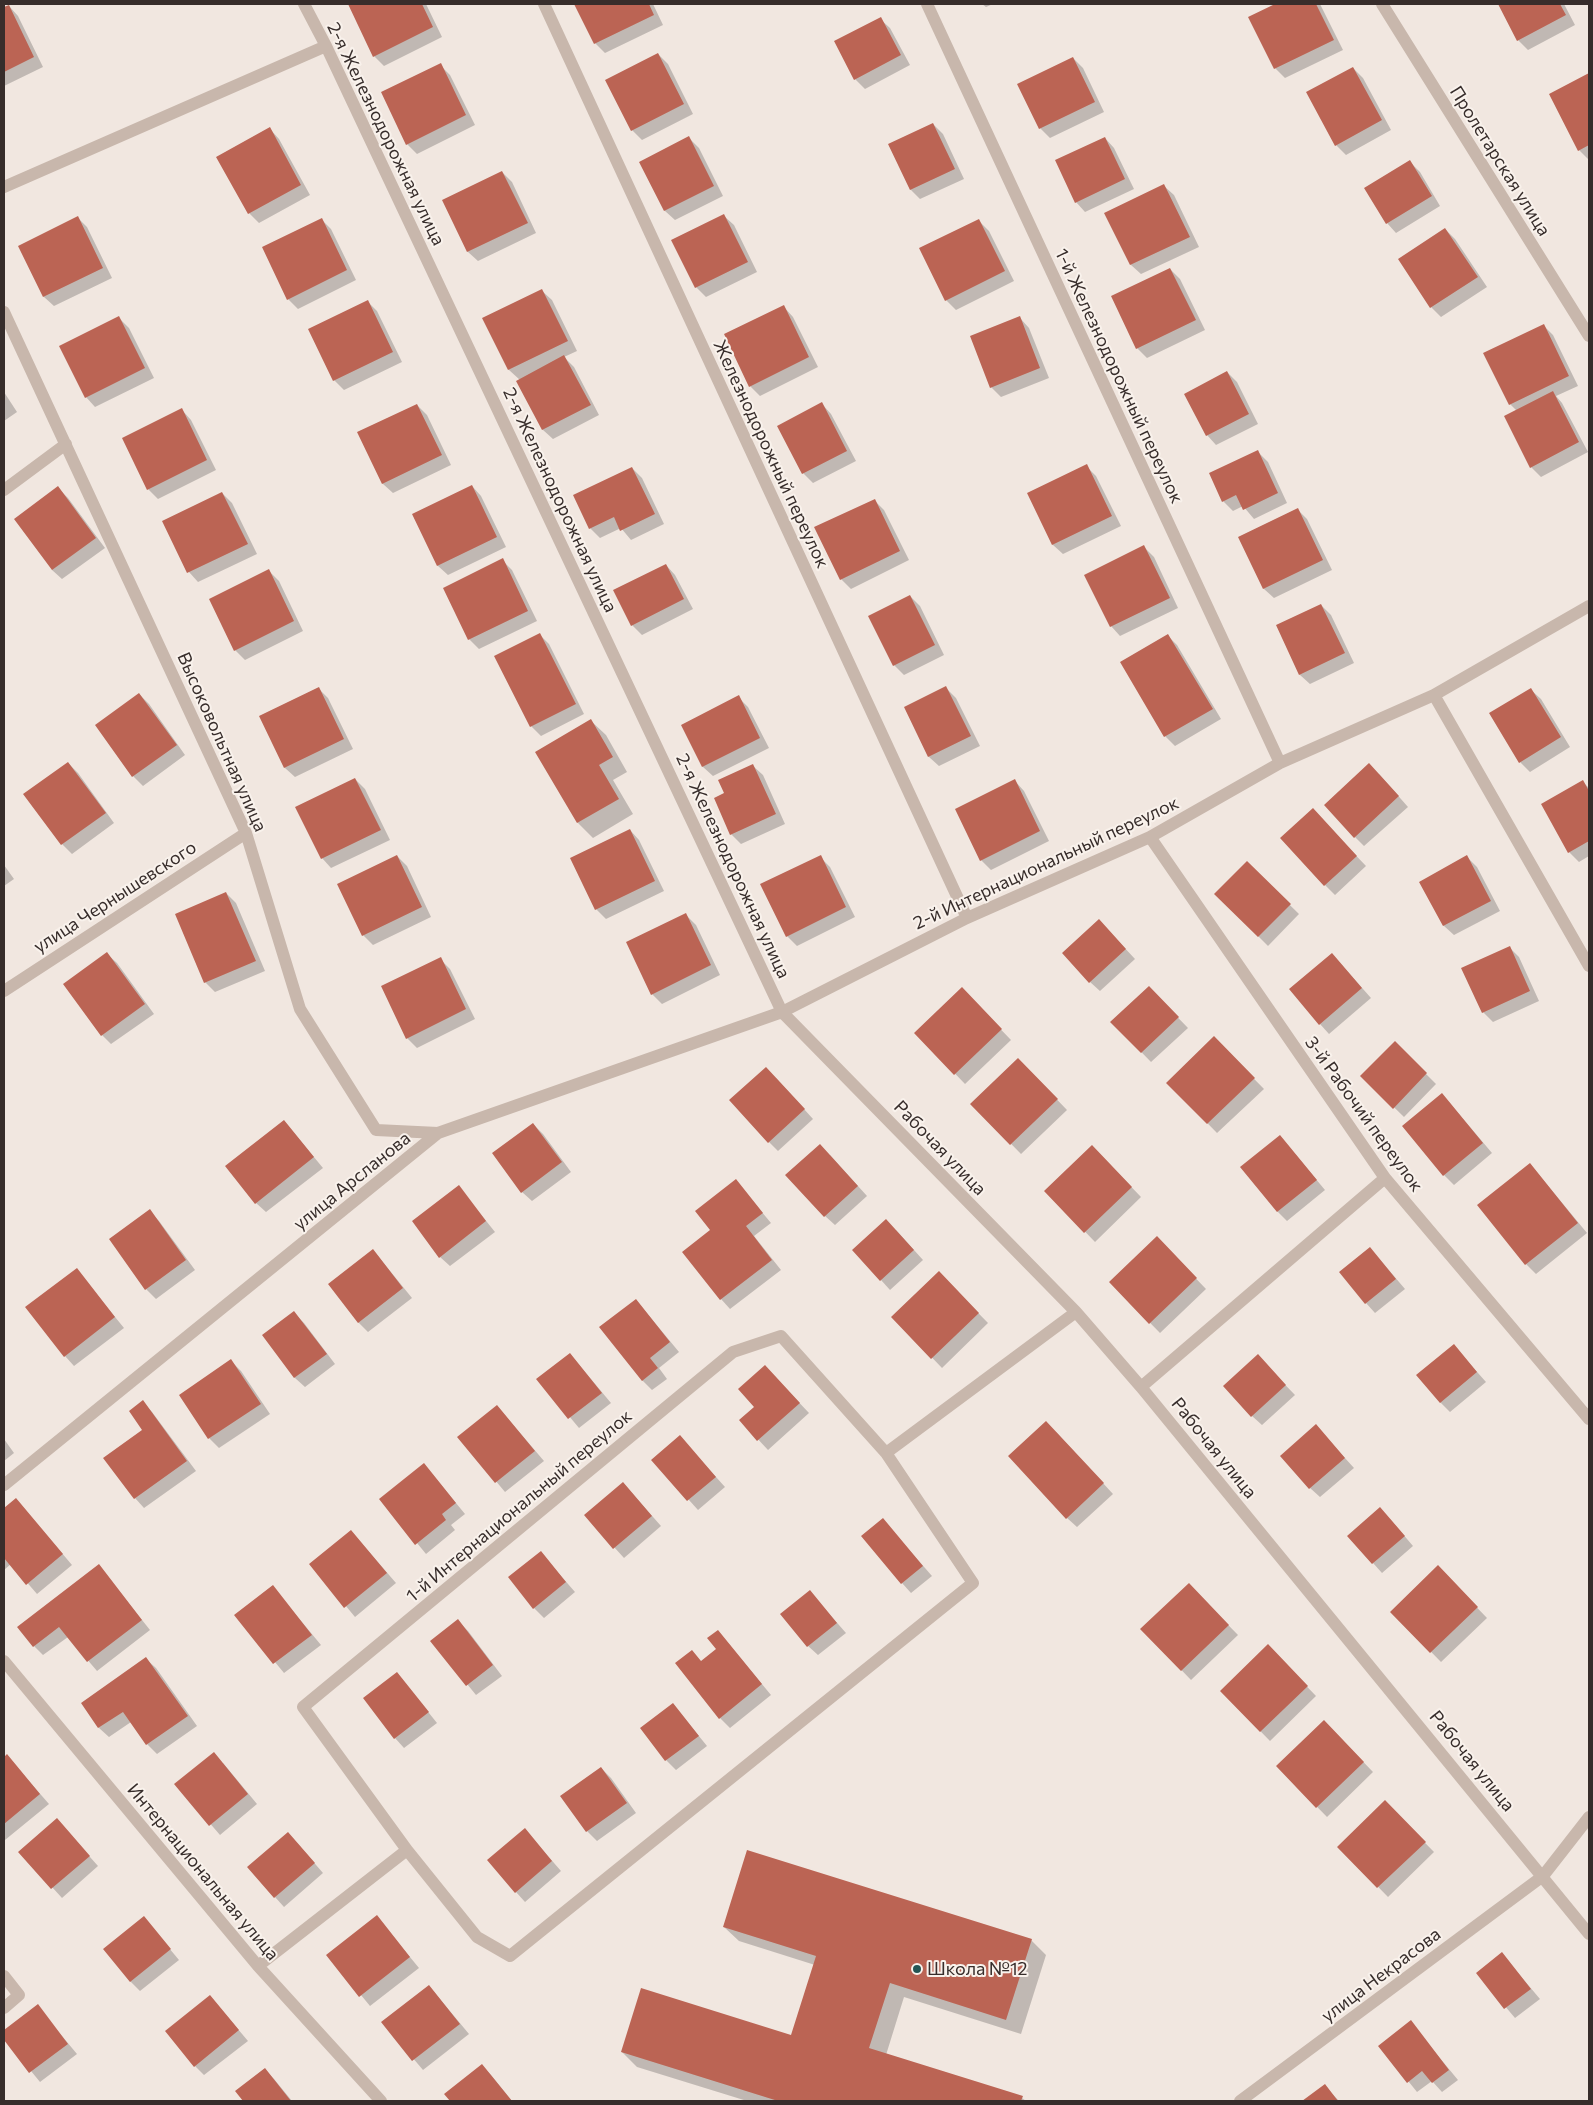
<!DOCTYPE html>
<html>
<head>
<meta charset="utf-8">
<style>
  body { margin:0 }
  #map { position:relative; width:1593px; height:2105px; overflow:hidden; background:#f1e7e0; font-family:Commissioner,sans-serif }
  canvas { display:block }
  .frame { position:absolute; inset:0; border:5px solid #372d2b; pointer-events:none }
</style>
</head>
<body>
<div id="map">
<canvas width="1593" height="2105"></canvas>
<div class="frame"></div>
</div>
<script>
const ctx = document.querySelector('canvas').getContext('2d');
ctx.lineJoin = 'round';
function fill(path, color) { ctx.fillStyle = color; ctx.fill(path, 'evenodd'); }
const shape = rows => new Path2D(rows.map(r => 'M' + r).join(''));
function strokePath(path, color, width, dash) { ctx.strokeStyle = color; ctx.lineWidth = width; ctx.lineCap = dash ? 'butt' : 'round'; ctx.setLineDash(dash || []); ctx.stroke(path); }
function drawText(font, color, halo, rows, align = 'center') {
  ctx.font = font + ' Commissioner,sans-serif'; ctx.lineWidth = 4; ctx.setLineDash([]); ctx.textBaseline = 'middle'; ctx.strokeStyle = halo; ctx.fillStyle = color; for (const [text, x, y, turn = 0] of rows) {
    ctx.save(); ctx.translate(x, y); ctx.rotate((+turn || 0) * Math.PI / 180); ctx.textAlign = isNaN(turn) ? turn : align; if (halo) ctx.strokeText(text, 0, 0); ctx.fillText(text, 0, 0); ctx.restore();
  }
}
fill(shape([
  [351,4,426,4,442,37,384,66,374,56,350,5],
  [576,4,653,4,663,25,605,53,595,43],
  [982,4,993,4,986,7],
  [1278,4,1320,4,1343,50,1285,78,1275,68,1250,17],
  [1499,4,1564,4,1575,25,1528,50,1518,40],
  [9,6,18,16,43,67,4,86,4,8],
  [880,19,890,28,910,65,865,89,855,79],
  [658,54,668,64,693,114,642,140,632,130],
  [1073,58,1083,68,1104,112,1050,138,1040,128],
  [440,65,450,75,475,125,417,154,407,144],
  [1353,68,1363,78,1391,130,1346,155,1336,145],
  [1589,74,1589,160,1579,150,1550,95],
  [933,124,943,134,964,179,920,199,911,190,889,145],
  [270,129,279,139,310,195,259,223,249,213],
  [689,138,699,148,723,196,675,220,665,211,641,162],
  [1105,138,1114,148,1134,189,1085,212,1076,202],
  [1410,162,1420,172,1440,206,1396,233,1387,223],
  [502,172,512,182,536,233,478,261,468,252,444,200],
  [1164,186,1174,195,1199,247,1141,274,1131,265,1106,214],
  [724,216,734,225,757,272,706,297,696,287],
  [78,218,87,227,112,278,54,306,44,297,19,246],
  [322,220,331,229,356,280,298,309,288,299],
  [979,221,989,231,1014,281,956,310,946,300],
  [1445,229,1455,239,1487,287,1441,317,1431,307],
  [1170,269,1180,279,1205,330,1147,358,1137,348],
  [542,291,552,300,577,351,564,357,574,367,599,415,553,439,543,430,517,381,520,380,509,370,484,319],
  [367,301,377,311,402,362,344,390,334,380],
  [784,307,793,317,818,367,760,396,750,386],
  [119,318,129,328,154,378,95,407,86,397],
  [1020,318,1029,328,1049,378,1001,397,991,387],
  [1543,325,1553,335,1578,386,1556,396,1562,403,1588,452,1541,477,1531,467,1517,411,1510,404],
  [1227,372,1237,382,1258,424,1216,445,1207,435],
  [4,392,17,412,4,421],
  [822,404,831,414,856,461,813,483,803,473],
  [417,405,427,415,451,465,393,493,383,484,359,433],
  [182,410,191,420,216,470,158,499,148,489],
  [1258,452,1268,462,1287,503,1254,519,1243,506,1233,511,1223,501],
  [1086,466,1096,476,1121,526,1063,554,1053,545,1029,494],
  [632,468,642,478,664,524,631,540,621,528,600,538,590,528],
  [472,486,481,496,506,547,448,575,438,566,413,515],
  [58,488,68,498,105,548,62,579,52,570],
  [222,493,232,503,257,554,198,582,189,572,164,522],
  [874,500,884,510,909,560,851,589,841,579],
  [1297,509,1307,519,1332,570,1274,598,1264,589,1239,537],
  [1144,547,1154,557,1178,608,1120,636,1111,626],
  [502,560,512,570,537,621,479,649,469,639],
  [666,565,675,575,693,609,642,635,632,625],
  [269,571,279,581,303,631,245,660,235,650],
  [910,596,920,606,944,655,904,675,894,665],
  [1321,605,1331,615,1354,663,1310,684,1300,675,1277,626],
  [539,634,549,644,584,714,541,736,531,726],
  [1168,636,1177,645,1221,719,1175,746,1165,736],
  [318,688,328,698,353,749,295,777,285,768,260,716],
  [946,688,956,698,980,746,939,766,929,757,905,708],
  [1531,690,1541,699,1570,747,1530,772,1520,762],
  [139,694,149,704,185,755,143,786,133,776],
  [738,697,748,707,769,748,713,776,703,767,682,725],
  [591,721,606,735,627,772,613,780,633,814,593,838,578,823,537,752],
  [68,763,78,773,114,823,72,854,62,844,25,794],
  [753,766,763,775,785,824,741,844,731,834,726,794],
  [1379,774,1408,807,1364,846,1355,837],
  [355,779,365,789,390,840,331,868,322,858],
  [1015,781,1024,791,1049,841,991,870,981,860],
  [1583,782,1589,788,1589,856,1579,862,1569,852],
  [1322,820,1366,866,1335,895,1325,885],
  [630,830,639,840,664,891,606,919,596,909],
  [397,856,407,866,431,917,373,945,363,935],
  [820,857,830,867,855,917,797,946,787,936],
  [1467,857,1477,867,1500,911,1454,935,1444,926,1420,882],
  [1247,863,1299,914,1268,946,1216,894],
  [4,865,14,879,4,886],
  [226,893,236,903,265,971,215,992,205,982],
  [686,915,696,925,720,975,662,1004,652,994],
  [1108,930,1135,959,1100,991,1090,982],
  [1509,947,1519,957,1539,1001,1493,1022,1483,1012],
  [107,954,117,963,154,1014,111,1044,102,1035],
  [1332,954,1371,998,1329,1034,1320,1024],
  [440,959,450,969,475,1019,417,1048,407,1038],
  [962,989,1011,1040,965,1084,916,1033],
  [1158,997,1188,1028,1151,1062,1112,1022],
  [1214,1038,1264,1089,1217,1133,1168,1083],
  [1395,1043,1436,1084,1404,1117,1362,1076],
  [1018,1059,1067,1110,1021,1154,972,1104],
  [776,1078,813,1119,778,1151,769,1142],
  [1442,1094,1492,1153,1454,1185,1444,1175],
  [284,1121,323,1168,266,1212,256,1203],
  [533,1124,543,1134,571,1172,532,1201,522,1192],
  [1280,1136,1325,1190,1287,1221,1277,1211],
  [1092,1146,1141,1197,1095,1242,1046,1191],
  [830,1155,867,1196,835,1225,825,1216],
  [1530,1164,1587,1233,1536,1274,1526,1264],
  [736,1181,771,1223,754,1236,781,1270,730,1309,721,1299,712,1230],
  [459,1187,495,1232,450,1266,440,1257],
  [149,1211,159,1221,195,1270,156,1299,146,1289],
  [896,1230,923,1260,890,1290,881,1280],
  [1157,1238,1206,1289,1160,1333,1110,1282],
  [1370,1248,1405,1289,1375,1313,1366,1303],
  [373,1250,412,1298,368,1332,358,1322],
  [77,1270,124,1328,74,1366,65,1356],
  [939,1273,988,1323,942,1368,893,1317],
  [636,1300,679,1352,659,1368,667,1379,652,1390,642,1380],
  [294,1313,304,1323,335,1364,305,1387,295,1378,264,1336],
  [1454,1346,1486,1382,1450,1412,1440,1402],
  [570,1354,611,1403,579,1428,538,1379],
  [231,1361,241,1371,270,1414,219,1448,209,1438],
  [1267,1366,1295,1395,1262,1425,1252,1416],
  [775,1377,809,1413,768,1450,740,1420,755,1407],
  [143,1402,152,1412,196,1471,144,1508,135,1498,144,1430],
  [497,1406,544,1461,505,1492,459,1437],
  [1316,1426,1354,1468,1320,1497,1310,1488],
  [1056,1432,1113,1494,1077,1527,1067,1518],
  [680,1437,725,1487,698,1510,653,1460],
  [4,1439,14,1453,4,1461],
  [433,1475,465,1514,451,1525,455,1530,426,1554,381,1499],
  [623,1483,661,1526,624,1558,585,1515],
  [16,1499,72,1565,37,1594,11,1564,4,1570,4,1509],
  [1390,1519,1413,1546,1382,1573,1373,1563],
  [883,1520,932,1576,911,1593,902,1583],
  [351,1531,396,1583,355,1617,311,1564],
  [541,1553,575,1592,544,1618,534,1608],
  [99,1566,150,1630,97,1671,68,1637,43,1655,34,1646],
  [1438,1567,1487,1618,1441,1662,1392,1612],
  [1189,1585,1238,1635,1191,1680,1142,1629],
  [272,1586,321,1645,284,1673,236,1615],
  [810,1592,846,1633,818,1655,808,1646],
  [458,1621,468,1631,502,1676,476,1695,432,1641],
  [718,1631,771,1695,730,1728,720,1718,702,1662,718,1649],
  [1268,1646,1316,1696,1270,1741,1221,1691],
  [146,1659,156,1668,197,1726,157,1754,147,1744,131,1722,109,1737,99,1728,83,1704],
  [397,1673,437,1723,404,1748,395,1738],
  [673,1704,707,1746,676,1770,666,1760],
  [1324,1721,1373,1772,1327,1817,1277,1766],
  [7,1756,49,1804,5,1840,4,1839,4,1758],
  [223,1763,257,1804,220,1835,176,1784],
  [601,1768,611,1778,636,1813,597,1841,587,1831],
  [1385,1802,1434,1852,1388,1897,1339,1847],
  [66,1830,98,1866,62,1898,20,1852],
  [534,1840,561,1871,525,1902,516,1892],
  [297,1843,323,1873,284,1907,275,1897],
  [377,1917,419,1968,370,2006,328,1955],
  [144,1918,179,1960,140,1991,130,1981],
  [724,1927,1031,1940,1046,1955,1021,2034,904,1997,886,2055,1022,2098,1026,2101,747,2101,637,2067,622,2052,792,2036,815,1965,739,1941],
  [1502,1954,1540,1999,1515,2018,1477,1973],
  [429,1986,469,2034,423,2070,383,2023],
  [210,1996,248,2041,204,2075,195,2066],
  [37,2006,77,2054,40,2082,4,2038,4,2031],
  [1410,2022,1458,2080,1442,2092,1432,2081,1417,2092,1380,2046],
  [482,2066,491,2075,512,2101,451,2101,446,2094],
  [264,2069,274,2079,292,2101,245,2101,237,2091],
  [1325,2086,1339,2101,1304,2101]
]), '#0003');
fill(shape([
  [348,4,422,4,433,27,373,57],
  [574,4,649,4,654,15,594,44],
  [1275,4,1316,4,1334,40,1274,69,1248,17],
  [1498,4,1560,4,1566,15,1517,41],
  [9,5,34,57,4,72,4,7],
  [881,17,901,55,854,80,834,41],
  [658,53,684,104,631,131,605,80],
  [1073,57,1095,102,1039,129,1017,84],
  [441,63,466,115,406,145,381,92],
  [1353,67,1382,120,1335,146,1306,92],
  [1589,73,1589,145,1578,151,1549,94],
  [933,123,955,169,910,190,888,144],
  [270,127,301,185,248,214,216,157],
  [689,136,714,186,664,211,639,162],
  [1105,137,1125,179,1075,203,1055,160],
  [1410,160,1432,196,1386,224,1364,188],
  [502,171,528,223,467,252,442,200],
  [1164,184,1190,237,1130,265,1104,213],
  [724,214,748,262,695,288,671,240],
  [78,216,103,268,43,297,18,246],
  [322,218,347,270,287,300,262,247],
  [979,219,1005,271,945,301,919,248],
  [1445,228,1478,277,1430,308,1398,259],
  [1170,268,1196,320,1136,349,1111,296],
  [542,289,568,341,508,370,482,318],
  [368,300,393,352,333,381,308,329],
  [784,305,809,357,749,387,724,334],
  [119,316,145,368,85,398,59,346],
  [1020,316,1040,368,990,388,970,336],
  [1544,324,1569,376,1509,405,1483,353],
  [564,355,591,405,542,430,516,381],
  [1227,371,1249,414,1206,436,1184,394],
  [1553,391,1579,442,1530,468,1504,416],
  [822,402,847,451,802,474,777,426],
  [417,404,442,455,382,484,357,432],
  [182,408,207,460,147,490,122,438],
  [1258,450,1278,493,1243,510,1236,495,1222,502,1209,473],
  [1087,464,1112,516,1052,545,1027,493],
  [632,467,655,514,620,531,614,517,589,529,573,495],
  [472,485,497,537,437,566,412,514],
  [58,486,96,538,52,570,14,519],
  [222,492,248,544,187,573,162,521],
  [875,499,900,551,840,580,814,527],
  [1298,508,1323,560,1263,589,1238,537],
  [1144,545,1170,598,1110,627,1084,575],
  [503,558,528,611,468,640,443,588],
  [666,564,684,599,631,626,613,590],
  [269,569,294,621,234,651,209,599],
  [910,595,935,645,893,666,868,616],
  [1321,604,1345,653,1299,675,1276,625],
  [540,633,576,704,530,727,494,656],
  [1168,634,1213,709,1164,737,1120,662],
  [946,686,971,736,928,757,904,707],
  [319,687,344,739,284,768,259,716],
  [1531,688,1561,737,1519,763,1489,713],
  [139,693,177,745,132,777,95,725],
  [739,695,760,738,702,767,681,725],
  [591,719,613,757,599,765,619,799,577,823,535,752],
  [68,762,106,813,61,845,23,794],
  [1369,763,1399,796,1354,838,1324,805],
  [753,764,776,814,730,835,714,798,724,793,718,780],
  [355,778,381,830,321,859,295,807],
  [1015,779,1040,831,980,861,955,809],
  [1583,780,1589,791,1589,841,1568,853,1541,804],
  [1313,808,1357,856,1324,886,1280,838],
  [630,829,655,881,595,910,570,858],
  [397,855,422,907,362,936,337,884],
  [821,855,846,907,786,937,760,884],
  [1467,855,1491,901,1443,926,1419,882],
  [1247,861,1291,904,1258,937,1214,894],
  [226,892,256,961,204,983,175,914],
  [686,913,711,965,651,995,626,942],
  [1099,919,1126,949,1089,983,1062,953],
  [1510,946,1530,991,1482,1013,1461,968],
  [107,952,145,1004,101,1036,63,984],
  [1332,953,1362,988,1319,1025,1289,989],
  [441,957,466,1009,406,1039,381,986],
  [1149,986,1179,1017,1141,1053,1110,1022],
  [962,987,1002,1029,954,1075,914,1033],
  [1214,1036,1255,1078,1207,1124,1166,1083],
  [1395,1041,1427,1073,1393,1109,1360,1076],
  [1018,1058,1058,1099,1010,1145,970,1104],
  [766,1067,805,1109,768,1143,729,1100],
  [1442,1093,1483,1143,1443,1176,1402,1126],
  [284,1120,314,1157,255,1204,225,1166],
  [533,1123,562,1162,521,1193,492,1153],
  [1280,1135,1317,1180,1277,1212,1240,1167],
  [820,1144,858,1186,824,1217,785,1175],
  [1092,1145,1132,1187,1084,1233,1044,1191],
  [1530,1163,1578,1223,1525,1265,1477,1205],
  [736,1179,763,1213,746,1226,772,1260,720,1300,682,1252,710,1230,695,1211],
  [459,1185,486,1221,439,1258,412,1221],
  [150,1209,186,1260,145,1290,109,1239],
  [886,1219,914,1250,880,1281,852,1250],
  [1157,1236,1197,1278,1149,1324,1109,1282],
  [1370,1247,1396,1279,1365,1304,1339,1272],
  [373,1249,403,1288,358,1323,328,1284],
  [77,1268,115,1317,64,1357,25,1307],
  [939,1271,979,1313,931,1359,891,1317],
  [636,1299,670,1342,650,1358,658,1368,642,1381,599,1327],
  [294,1311,327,1354,294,1378,262,1335],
  [1454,1344,1477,1372,1440,1403,1416,1375],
  [570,1353,602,1393,568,1419,536,1379],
  [1258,1354,1286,1385,1251,1417,1223,1386],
  [231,1359,261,1404,208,1439,179,1395],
  [765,1365,800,1403,757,1441,739,1420,754,1407,738,1389],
  [143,1400,187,1461,134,1499,103,1458,142,1430,129,1411],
  [497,1405,535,1451,495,1483,457,1437],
  [1046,1421,1104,1483,1066,1519,1008,1456],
  [1316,1424,1345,1458,1309,1489,1280,1456],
  [680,1435,716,1477,687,1501,651,1460],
  [424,1463,456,1503,442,1514,446,1520,415,1545,379,1499],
  [623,1482,652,1516,613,1549,584,1515],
  [16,1498,63,1554,26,1585,4,1558,4,1508],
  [1380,1507,1405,1536,1372,1564,1347,1536],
  [883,1518,923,1566,901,1584,861,1536],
  [351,1530,387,1573,344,1608,309,1564],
  [541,1551,566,1582,533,1609,508,1577],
  [99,1564,142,1620,87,1662,59,1627,33,1647,17,1627],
  [1438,1565,1478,1607,1430,1653,1390,1612],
  [1189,1583,1229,1625,1181,1671,1140,1629],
  [273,1585,312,1635,273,1664,234,1615],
  [810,1590,837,1623,807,1647,780,1614],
  [458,1619,493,1665,466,1686,430,1641],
  [718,1630,762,1684,719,1719,675,1663,692,1650,701,1661,716,1649,707,1638],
  [1268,1644,1308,1686,1260,1732,1220,1691],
  [146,1657,188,1716,146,1745,123,1712,98,1728,81,1703],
  [397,1672,429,1712,394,1739,363,1698],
  [673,1703,699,1736,665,1761,640,1728],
  [1324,1720,1364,1762,1316,1808,1276,1766],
  [214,1752,248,1794,209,1826,174,1784],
  [7,1754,40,1794,4,1824,4,1757],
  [601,1767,627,1803,586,1832,560,1796],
  [1385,1800,1426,1842,1377,1888,1337,1847],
  [57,1818,90,1856,51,1889,18,1852],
  [525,1828,552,1861,515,1893,487,1860],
  [288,1832,315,1863,274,1898,247,1867],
  [747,1850,1032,1939,1006,2020,890,1983,869,2048,1023,2096,1021,2101,778,2101,621,2052,641,1988,791,2035,816,1956,723,1927],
  [377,1915,410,1957,359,1997,326,1955],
  [144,1916,171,1949,130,1982,103,1949],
  [1502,1952,1531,1989,1504,2009,1476,1973],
  [429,1985,460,2024,412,2061,381,2022],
  [210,1995,239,2030,194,2067,165,2031],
  [38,2004,68,2044,29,2073,4,2040,4,2030],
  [1411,2020,1449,2070,1432,2083,1422,2071,1407,2083,1378,2046],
  [482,2064,512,2101,450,2101,444,2094],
  [265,2068,291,2101,243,2101,235,2091],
  [1325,2084,1338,2101,1302,2101]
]), '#bb6454');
strokePath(shape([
  [304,4,326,46,782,1012,1076,1312,1141,1387,1589,1934],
  [544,4,967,918],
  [927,4,1280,763],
  [1382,4,1589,336],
  [4,187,326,46],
  [4,312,246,833,300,1009,376,1130,438,1133],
  [4,490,66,444],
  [1434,695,1589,966],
  [1150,837,1385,1178,1589,1419],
  [4,991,246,833],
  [1141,1387,1385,1178],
  [4,1485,438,1133,782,1012,967,918,1150,837,1280,763,1434,695,1589,606],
  [4,1661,258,1966,381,2101],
  [407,1850,477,1937,510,1956,973,1583,886,1453],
  [258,1966,407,1850,303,1707,733,1352,781,1336,886,1453,1076,1312],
  [4,1976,19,1995,4,2008],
  [1240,2101,1543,1876,1589,1817]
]), '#c8b7ac', 12);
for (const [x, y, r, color] of [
  [917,1969,5,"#245554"]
]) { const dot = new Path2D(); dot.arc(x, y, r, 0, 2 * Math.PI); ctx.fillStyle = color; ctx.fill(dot); strokePath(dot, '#f9f2ec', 2); }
drawText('18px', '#372d2b', '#f9f2ec', [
  ["2-я Железнодорожная улица",386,134,64],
  ["Пролетарская улица",1500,161,58],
  ["1-й Железнодорожный переулок",1119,376,65],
  ["Железнодорожный переулок",771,454,65],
  ["2-я Железнодорожная улица",560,500,65],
  ["Высоковольтная улица",222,742,66],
  ["2-й Интернациональный переулок",1046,863,-25],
  ["2-я Железнодорожная улица",733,866,65],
  ["улица Чернышевского",115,897,-33],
  ["3-й Рабочий переулок",1364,1114,54],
  ["Рабочая улица",940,1148,46],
  ["улица Арсланова",352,1181,-39],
  ["Рабочая улица",1214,1448,51],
  ["1-й Интернациональный переулок",519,1506,-40],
  ["Рабочая улица",1472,1761,51],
  ["Интернациональная улица",203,1872,50],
  ["улица Некрасова",1381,1975,-37]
]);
drawText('18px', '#372d2b', '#f9f2ec', [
  ["Школа №12",927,1969]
], 'left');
</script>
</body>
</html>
